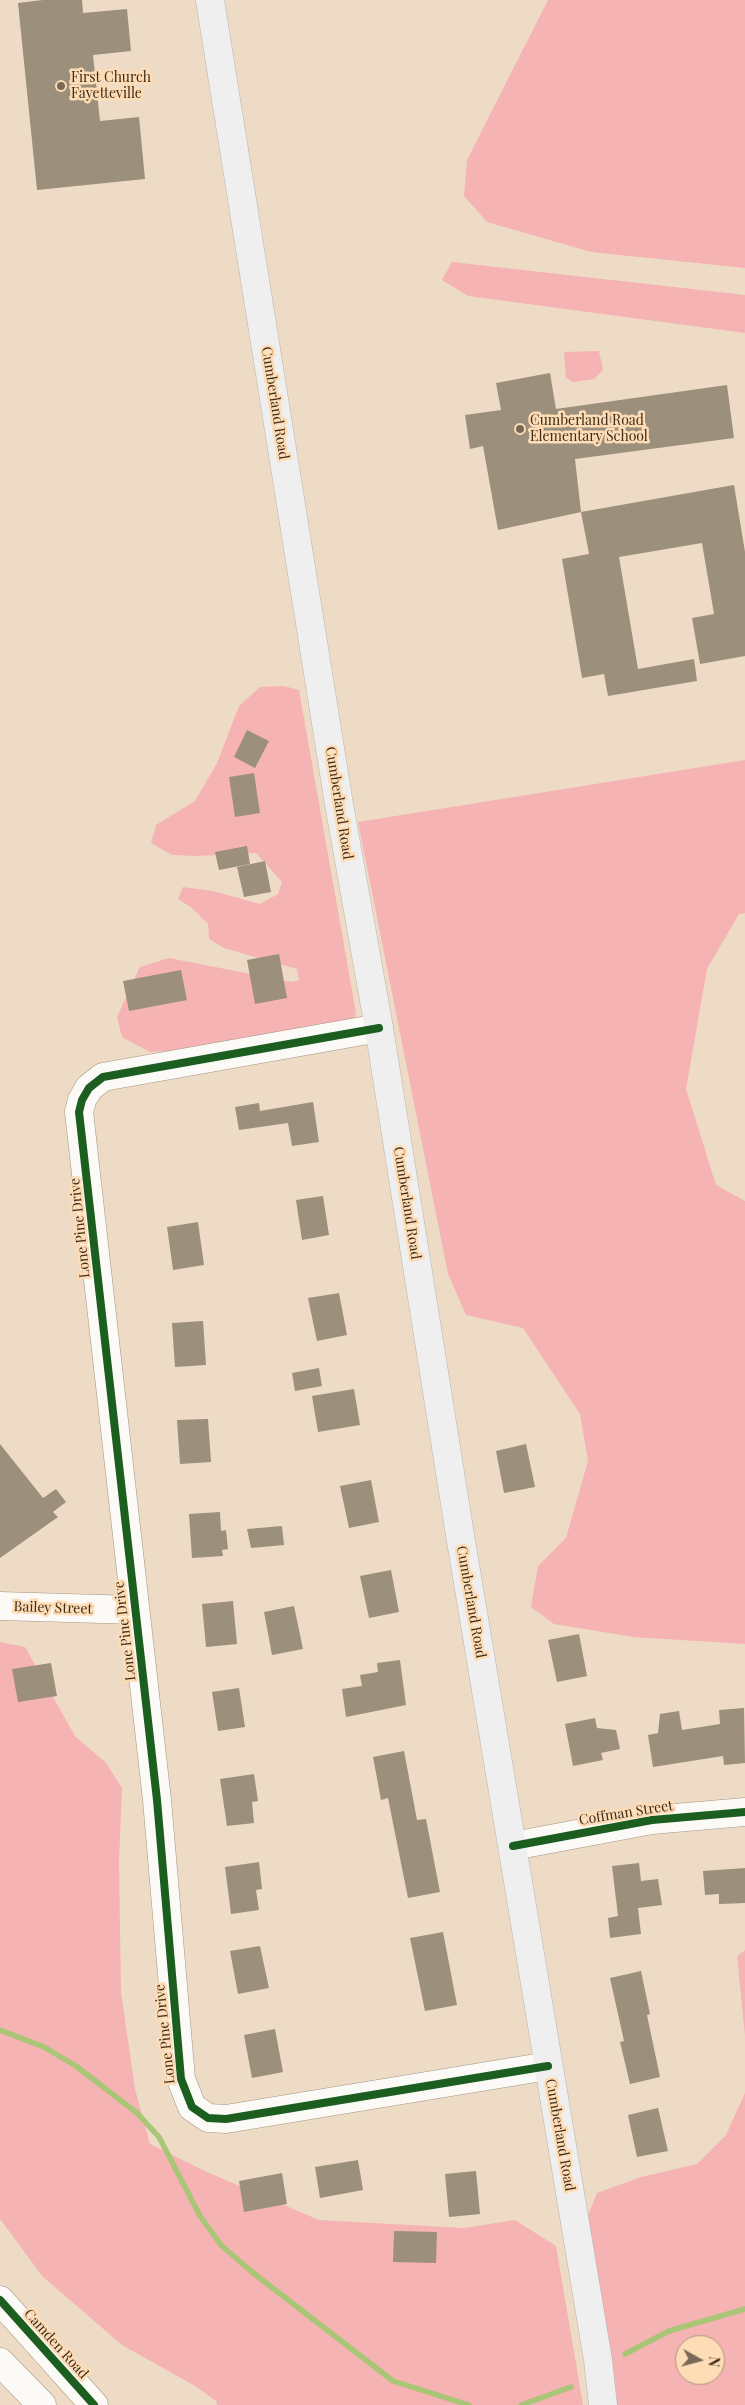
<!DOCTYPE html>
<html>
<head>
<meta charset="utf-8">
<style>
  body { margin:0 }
  #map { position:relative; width:745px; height:2405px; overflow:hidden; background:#eedbc6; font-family:"Playfair Display",serif }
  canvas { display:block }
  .north { position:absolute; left:675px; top:2335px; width:50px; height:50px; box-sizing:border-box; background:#fedcb6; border:1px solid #b09677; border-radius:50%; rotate:97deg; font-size:14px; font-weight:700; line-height:20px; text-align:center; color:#3c2c19 }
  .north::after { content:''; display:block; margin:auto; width:18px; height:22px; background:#7a6956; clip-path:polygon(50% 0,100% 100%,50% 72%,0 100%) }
</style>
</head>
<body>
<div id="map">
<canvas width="745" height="2405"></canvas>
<div class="north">N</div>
</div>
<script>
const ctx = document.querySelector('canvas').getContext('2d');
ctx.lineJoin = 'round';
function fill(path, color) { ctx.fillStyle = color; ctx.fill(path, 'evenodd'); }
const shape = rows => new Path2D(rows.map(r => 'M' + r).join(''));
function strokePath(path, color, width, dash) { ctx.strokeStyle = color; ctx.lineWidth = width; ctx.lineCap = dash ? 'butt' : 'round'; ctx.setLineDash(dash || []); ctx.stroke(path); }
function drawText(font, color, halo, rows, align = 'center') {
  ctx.font = font + ' "Playfair Display",serif'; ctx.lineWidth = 5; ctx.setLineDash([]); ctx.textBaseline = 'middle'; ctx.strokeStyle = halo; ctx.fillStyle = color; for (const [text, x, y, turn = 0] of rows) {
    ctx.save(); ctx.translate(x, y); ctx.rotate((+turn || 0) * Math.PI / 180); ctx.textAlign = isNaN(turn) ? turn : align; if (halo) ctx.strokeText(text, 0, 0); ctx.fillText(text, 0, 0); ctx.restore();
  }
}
fill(shape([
  [548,0,745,0,745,268,591,252,487,222,464,196,467,160],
  [452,262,745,295,745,333,468,296,442,280],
  [599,351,603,370,594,379,573,382,566,378,564,352],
  [284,686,299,690,356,1013,353,1024,212,1049,150,1052,122,1037,117,1017,140,967,169,958,292,982,299,980,297,969,224,948,209,939,208,924,192,908,178,899,183,887,213,891,260,904,278,894,282,882,256,853,196,856,172,855,151,843,156,825,195,801,217,763,239,706,260,687],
  [745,760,745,913,739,914,707,969,686,1089,716,1185,745,1201,745,1644,633,1637,554,1624,531,1607,538,1566,566,1538,588,1461,580,1414,523,1328,466,1315,448,1274,358,822],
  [0,1642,25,1647,75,1736,106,1763,122,1788,119,1863,121,1992,135,2089,150,2144,207,2172,319,2220,464,2228,515,2220,556,2246,583,2405,217,2405,216,2401,195,2386,122,2345,43,2277,0,2219],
  [745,1950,745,2035,737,1956],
  [745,2093,745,2405,615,2405,586,2220,597,2193,641,2177,697,2164,726,2135],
  [685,2345,715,2345,715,2375,685,2375]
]), '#f5b3b3');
strokePath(shape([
  [0,2030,44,2047,76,2066,137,2113,159,2137,200,2216,221,2245,252,2272,393,2381,469,2405],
  [625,2354,669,2331,745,2309],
  [521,2405,571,2387]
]), '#a9c576', 5.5);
fill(shape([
  [43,0,82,0,83,13,127,9,131,51,93,55,100,121,139,117,145,179,37,190,18,3],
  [550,373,556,409,727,385,734,438,575,459,581,512,498,530,483,446,470,449,465,415,501,410,496,383],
  [734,485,745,552,745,656,700,664,692,618,714,614,702,543,619,557,638,669,694,659,697,681,608,696,604,674,582,678,562,559,589,554,581,512],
  [247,730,269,741,255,768,234,757],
  [254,773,260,813,235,817,229,777],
  [247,846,250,864,219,870,215,852],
  [265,861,271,892,244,897,237,867],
  [279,954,287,998,255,1004,247,960],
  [181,970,187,1000,129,1011,123,981],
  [313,1102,319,1142,292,1146,288,1123,239,1130,235,1107,259,1103,260,1111],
  [323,1196,329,1235,302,1240,296,1200],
  [198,1222,204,1265,173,1270,167,1227],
  [339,1293,347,1335,317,1341,308,1298],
  [203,1321,206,1365,175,1367,172,1323],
  [319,1368,322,1386,295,1391,292,1373],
  [354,1389,360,1425,318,1432,312,1396],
  [208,1419,211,1462,180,1464,177,1420],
  [0,1444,43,1498,56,1489,66,1502,53,1512,58,1517,0,1558],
  [526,1444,535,1487,504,1493,496,1451],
  [371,1480,379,1522,349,1528,340,1486],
  [220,1512,221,1531,226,1530,228,1549,222,1550,223,1556,192,1558,189,1514],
  [282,1526,284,1545,251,1548,247,1529],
  [391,1570,399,1612,369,1618,360,1576],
  [233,1601,237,1644,206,1647,202,1604],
  [294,1606,303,1649,272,1655,264,1612],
  [579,1634,587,1676,557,1682,548,1640],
  [400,1660,406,1705,346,1717,342,1689,362,1686,360,1675,378,1672,377,1663],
  [51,1663,57,1696,18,1702,12,1669],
  [239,1688,245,1727,218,1731,212,1692],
  [744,1708,745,1763,724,1765,723,1756,653,1767,648,1735,658,1733,660,1714,679,1711,682,1730,720,1724,719,1710],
  [595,1718,597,1728,616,1730,620,1749,601,1753,603,1760,573,1766,565,1724],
  [404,1751,417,1820,426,1819,440,1892,408,1898,388,1798,381,1800,373,1757],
  [254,1774,258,1801,252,1802,254,1823,227,1826,220,1779],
  [259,1862,262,1889,256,1890,259,1910,231,1914,225,1867],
  [639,1863,641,1881,658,1879,662,1905,638,1908,641,1934,610,1938,608,1918,618,1916,612,1866],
  [745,1868,745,1903,719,1904,719,1894,705,1895,703,1871],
  [443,1932,457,2005,425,2011,410,1938],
  [260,1946,269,1988,238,1994,230,1951],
  [641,1971,650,2014,647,2015,660,2077,630,2084,620,2042,624,2041,610,1978],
  [275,2029,283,2072,252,2078,244,2035],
  [658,2108,668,2151,637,2157,628,2115],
  [358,2160,363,2190,320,2198,315,2167],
  [476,2171,480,2214,449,2217,445,2174],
  [282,2173,287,2204,244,2212,239,2181],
  [394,2231,437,2232,436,2263,393,2262]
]), '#9c8f7b');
const minor = shape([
  [379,1028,103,1077,89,1088,82,1100,79,1112,157,1800,181,2079,192,2107,208,2118,226,2119,548,2066],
  [0,1606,135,1610],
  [513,1846,652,1820,745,1812],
  [0,2300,94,2405],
  [0,2362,42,2405]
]);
const major = shape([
  [210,0,339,804,379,1028,460,1535,598,2360,603,2405]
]);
strokePath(minor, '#a49582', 29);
strokePath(major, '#b8b3ae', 29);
strokePath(minor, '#fcfaf6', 28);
strokePath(major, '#efefef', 28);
strokePath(shape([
  [379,1028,103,1077,89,1088,82,1100,79,1112,157,1800,181,2079,192,2107,208,2118,226,2119,548,2066],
  [513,1846,652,1820,745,1812],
  [0,2300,94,2405]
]), '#1b5e20', 8);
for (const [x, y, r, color] of [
  [61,86,5,"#7a6956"],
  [520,429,5,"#7a6956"]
]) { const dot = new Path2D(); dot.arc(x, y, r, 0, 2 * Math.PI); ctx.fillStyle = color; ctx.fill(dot); strokePath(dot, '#fedcb6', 2); }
drawText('14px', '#3c2c19', '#fedcb6', [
  ["First Church",71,78],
  ["Fayetteville",71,94],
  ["Cumberland Road",530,421],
  ["Elementary School",530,437]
], 'left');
drawText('14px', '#3c2c19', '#fedcb6', [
  ["Cumberland Road",275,403,81],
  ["Cumberland Road",339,803,81],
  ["Cumberland Road",407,1203,81],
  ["Lone Pine Drive",80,1228,-96],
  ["Cumberland Road",471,1602,80],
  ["Bailey Street",53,1608,2],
  ["Lone Pine Drive",125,1631,-97],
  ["Coffman Street",626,1813,-9],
  ["Lone Pine Drive",165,2034,-96],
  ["Cumberland Road",560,2135,80],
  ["Camden Road",56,2344,48]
]);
</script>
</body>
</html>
